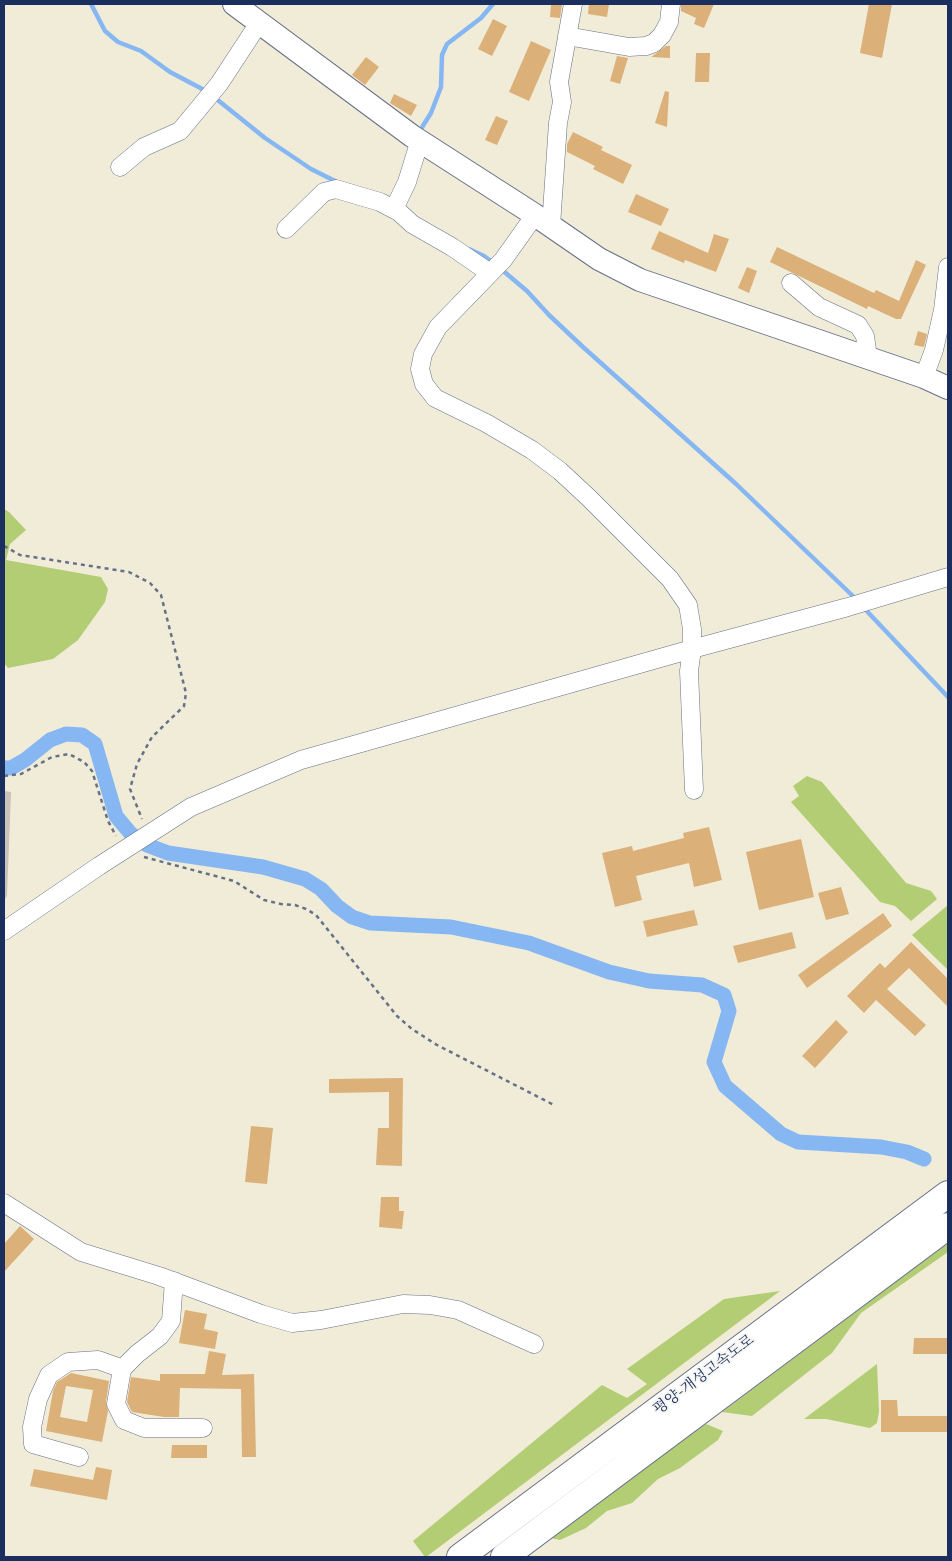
<!DOCTYPE html>
<html>
<head>
<meta charset="utf-8">
<style>
  body { margin:0 }
  #map { position:relative; width:952px; height:1561px; overflow:hidden; background:#f0ecd8; font-family:"Old Standard TT",serif }
  canvas { display:block }
  .frame { position:absolute; inset:0; border:5px solid #1b2f5e; pointer-events:none }
</style>
</head>
<body>
<div id="map">
<canvas width="952" height="1561"></canvas>
<div class="frame"></div>
</div>
<script>
const ctx = document.querySelector('canvas').getContext('2d');
ctx.lineJoin = 'round';
function fill(path, color) { ctx.fillStyle = color; ctx.fill(path, 'evenodd'); }
const shape = rows => new Path2D(rows.map(r => 'M' + r).join(''));
function strokePath(path, color, width, dash) { ctx.strokeStyle = color; ctx.lineWidth = width; ctx.lineCap = dash ? 'butt' : 'round'; ctx.setLineDash(dash || []); ctx.stroke(path); }
function drawText(font, color, halo, rows, align = 'center') {
  ctx.font = font + ' "Old Standard TT","Noto Serif KR",serif'; ctx.lineWidth = 4; ctx.setLineDash([]); ctx.textBaseline = 'middle'; ctx.strokeStyle = halo; ctx.fillStyle = color; for (const [text, x, y, turn = 0] of rows) {
    ctx.save(); ctx.translate(x, y); ctx.rotate((+turn || 0) * Math.PI / 180); ctx.textAlign = isNaN(turn) ? turn : align; if (halo) ctx.strokeText(text, 0, 0); ctx.fillText(text, 0, 0); ctx.restore();
  }
}
fill(shape([
  [4,791,11,792,7,896,4,900]
]), '#c9c3b8');
fill(shape([
  [4,509,9,512,26,530,10,544,6,560,101,577,108,589,105,602,78,640,53,659,8,668,4,663],
  [807,776,822,782,906,883,931,891,937,899,911,921,895,906,880,902,791,802,799,796,793,786],
  [948,905,948,970,912,935],
  [948,1243,948,1252,861,1313,832,1353,752,1416,722,1412],
  [780,1291,426,1557,425,1557,413,1541,602,1385,627,1398,647,1384,627,1369,724,1299],
  [877,1364,879,1412,877,1423,870,1428,826,1419,804,1419],
  [706,1424,723,1431,718,1440,680,1468,658,1479,632,1503,607,1511,586,1528,560,1540,546,1537]
]), '#b2cd73');
strokePath(shape([
  [91,4,105,31,118,42,141,51,170,72,208,92],
  [214,97,265,138,311,169,339,183],
  [419,132,431,113,441,87,442,55,447,44,481,18,493,4],
  [469,249,484,256,495,264],
  [501,269,527,291,549,315,583,347,735,483,856,599],
  [863,607,948,697]
]), '#86b7f2', 4.5);
strokePath(shape([
  [4,768,11,768,25,760,50,740,66,734,82,735,95,744,116,816,131,834,147,845,168,853,263,867,305,879,321,889,337,906,352,917,370,923,451,927,529,943,609,972,649,981,702,985,724,995,729,1011,714,1062,725,1086,781,1134,798,1142,881,1147,907,1152,924,1159]
]), '#86b7f2', 15);
fill(shape([
  [551,4,562,4,560,18,550,17],
  [589,4,609,4,607,17,588,14],
  [681,4,714,4,704,28,694,24,696,18,681,11],
  [869,4,892,4,882,58,860,53],
  [493,19,507,26,492,56,478,49],
  [531,41,551,50,529,101,509,92],
  [666,46,670,46,670,58,651,57],
  [696,53,710,53,709,82,695,82],
  [617,56,628,58,620,84,610,81],
  [366,57,379,67,365,85,352,75],
  [665,91,669,92,667,127,655,123],
  [394,94,417,105,411,116,390,103],
  [496,116,508,121,497,145,485,140],
  [573,132,603,147,601,150,632,165,623,184,593,169,595,166,567,152,567,144],
  [636,194,669,209,661,226,628,212],
  [659,231,708,253,714,234,729,239,716,272,685,260,684,263,651,249],
  [777,247,874,293,876,290,899,301,916,260,926,265,901,319,896,319,868,306,867,309,770,262],
  [747,267,757,271,749,293,738,288],
  [918,331,927,334,924,347,914,345],
  [709,827,722,880,694,887,689,863,636,876,642,900,615,907,602,853,632,846,633,851,684,838,683,833],
  [801,839,814,897,759,910,746,852],
  [841,887,849,914,826,920,818,893],
  [694,910,698,925,647,937,643,921],
  [883,913,892,926,807,988,798,975],
  [792,932,796,948,738,963,733,946],
  [911,942,948,979,948,1007,909,968,887,989,926,1025,915,1036,876,1000,864,1013,847,996,880,963,885,968],
  [836,1020,848,1032,815,1068,802,1056],
  [403,1078,402,1166,376,1165,378,1128,389,1128,389,1092,329,1093,329,1079],
  [251,1126,273,1128,267,1184,245,1182],
  [381,1197,399,1197,399,1211,404,1211,402,1229,379,1227],
  [20,1226,34,1239,4,1272,4,1244],
  [185,1310,207,1314,204,1329,218,1332,215,1349,179,1343],
  [914,1338,948,1338,948,1354,913,1354],
  [209,1351,226,1354,222,1375,254,1374,256,1457,242,1457,241,1389,180,1388,179,1417,164,1417,132,1412,127,1402,131,1377,160,1381,160,1374,205,1374],
  [71,1373,109,1381,106,1402,108,1411,102,1442,46,1431,53,1391,57,1382],
  [66,1386,93,1390,87,1422,60,1417],
  [881,1400,897,1400,898,1416,948,1416,948,1432,881,1432],
  [172,1445,207,1445,207,1458,171,1458],
  [96,1467,112,1470,107,1500,30,1486,34,1469,93,1480]
]), '#dbb079');
const minor = shape([
  [567,36,629,47,646,46,654,43,662,35,669,22,671,4],
  [120,167,144,147,180,131,219,84,259,23],
  [394,209,407,182,420,140],
  [535,215,503,260,438,327,423,354,420,369,424,384,435,398,486,423,532,450,560,471,589,498,670,579,688,605,692,629,692,649,689,671,694,790],
  [551,226,558,123,562,102,559,82,573,4],
  [286,229,324,192,336,189,380,202,399,212,412,224,452,247,490,273],
  [791,283,819,307,858,325,865,336,868,358],
  [924,377,934,350,943,310,948,267],
  [4,931,99,866,191,807,301,760,692,649,848,607,948,577],
  [4,1203,81,1252,159,1276,261,1314,292,1323,321,1320,403,1304,430,1305,458,1310,534,1344],
  [174,1281,171,1321,160,1336,137,1354,122,1369,116,1404,124,1420,144,1428,203,1428],
  [79,1457,33,1444,32,1427,38,1399,49,1375,68,1362,98,1360,123,1369]
]);
const major = shape([
  [234,4,412,136,535,215,599,259,640,280,924,377,948,388]
]);
const highway = shape([
  [460,1557,948,1194],
  [504,1557,948,1226]
]);
strokePath(minor, '#667189', 19);
strokePath(major, '#667189', 24);
strokePath(highway, '#667189', 28);
strokePath(shape([
  [4,546,20,555,129,572,150,583,161,595,186,693,184,706,152,737,137,764,130,789,142,819],
  [4,776,21,774,52,757,69,754,84,762,92,771,108,821,116,836],
  [144,857,234,881,264,900,281,904,295,905,306,909,316,915,397,1016,412,1029,437,1045,554,1105]
]), '#667189', 2.5, [4, 4]);
strokePath(minor, '#fff', 18);
strokePath(major, '#fff', 22);
strokePath(highway, '#fff', 26);
drawText('15px', '#1b2f5e', '#f6f6f2', [
  ["평양-개성고속도로",704,1375,-37]
]);
</script>
</body>
</html>
